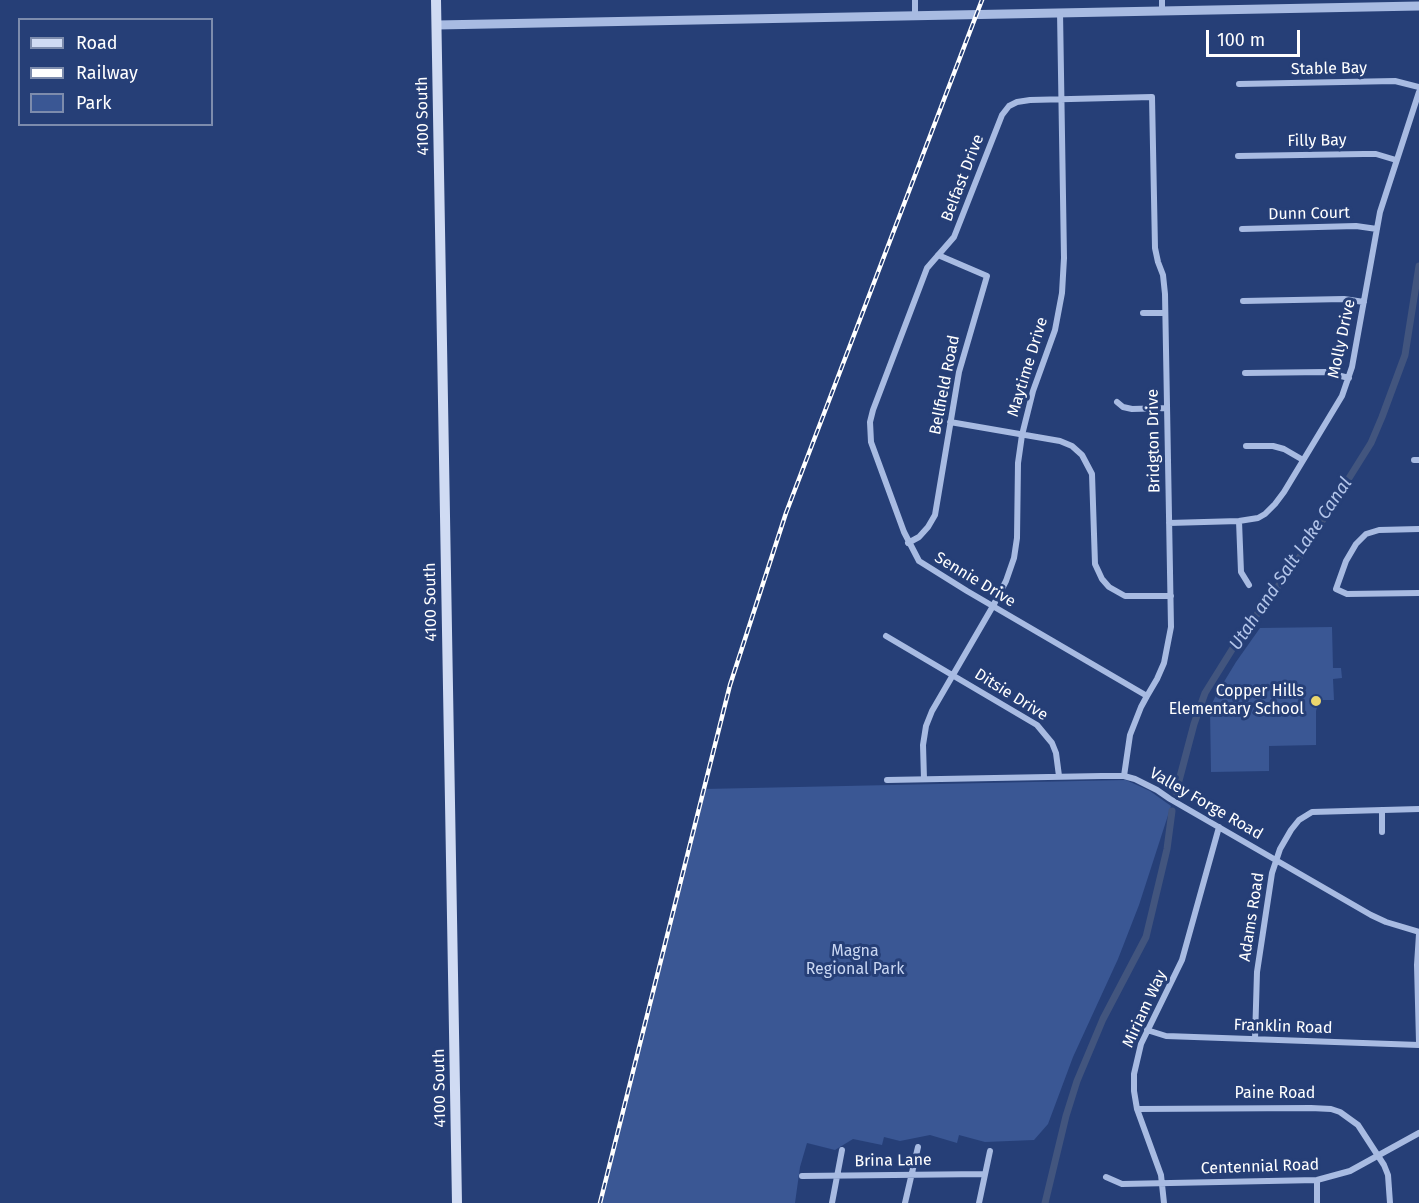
<!DOCTYPE html>
<html>
<head>
<meta charset="utf-8">
<style>
  body { margin:0 }
  #map { position:relative; width:1419px; height:1203px; overflow:hidden; background:#263f77; font-family:"Fira Sans",sans-serif }
  canvas { display:block }
  .legend { position:absolute; left:18px; top:18px; width:195px; height:108px; box-sizing:border-box; background:#263f77; border:2px solid #7d8cad; margin:0; padding:8px 10px; list-style:none; font-size:18px; color:#fff }
  .legend li { display:flex; align-items:center; gap:12px; height:30px }
  .legend b { width:30px; border:2px solid #7d8cad }
  .scale { position:absolute; left:1206px; top:30px; width:94px; height:27px; box-sizing:border-box; border:3px solid #fff; border-top:0; padding-left:8px; font-size:18px; line-height:21px; white-space:nowrap; color:#fff; -webkit-text-stroke:4px #263f77; paint-order:stroke }
</style>
</head>
<body>
<div id="map">
<canvas width="1419" height="1203"></canvas>
<ul class="legend">
<li><b style="height:8px;background:#d0dbf3"></b>Road</li>
<li><b style="height:8px;background:#fff"></b>Railway</li>
<li><b style="height:16px;background:#3a5794"></b>Park</li>
</ul>
<div class="scale">100 m</div>
</div>
<script>
const ctx = document.querySelector('canvas').getContext('2d');
ctx.lineJoin = 'round';
function fill(path, color) { ctx.fillStyle = color; ctx.fill(path, 'evenodd'); }
const shape = rows => new Path2D(rows.map(r => 'M' + r).join(''));
function strokePath(path, color, width, dash) { ctx.strokeStyle = color; ctx.lineWidth = width; ctx.lineCap = dash ? 'butt' : 'round'; ctx.setLineDash(dash || []); ctx.stroke(path); }
function drawText(font, color, halo, rows, align = 'center') {
  ctx.font = font + ' "Fira Sans",sans-serif'; ctx.lineWidth = 6; ctx.setLineDash([]); ctx.textBaseline = 'middle'; ctx.strokeStyle = halo; ctx.fillStyle = color; for (const [text, x, y, turn = 0] of rows) {
    ctx.save(); ctx.translate(x, y); ctx.rotate((+turn || 0) * Math.PI / 180); ctx.textAlign = isNaN(turn) ? turn : align; if (halo) ctx.strokeText(text, 0, 0); ctx.fillText(text, 0, 0); ctx.restore();
  }
}
fill(shape([
  [1332,627,1333,668,1341,668,1342,678,1333,679,1334,700,1319,700,1316,711,1316,745,1269,746,1269,771,1211,772,1210,708,1216,695,1236,662,1260,628],
  [1126,780,1150,791,1171,806,1139,905,1118,959,1073,1057,1048,1124,1034,1140,985,1142,959,1135,957,1143,930,1135,900,1141,884,1137,882,1145,853,1139,835,1150,807,1143,800,1167,795,1203,602,1203,704,789]
]), '#3a5794');
strokePath(shape([
  [1176,792,1194,724,1205,693,1238,640,1299,558,1371,443,1382,417,1405,355,1419,266],
  [1045,1203,1066,1116,1077,1081,1103,1019,1146,937,1167,849,1172,811]
]), '#42557e', 7);
strokePath(shape([
  [1162,0,1162,10],
  [915,16,915,0],
  [1239,84,1395,81,1419,87],
  [1238,156,1364,154,1376,154,1396,160],
  [1242,229,1356,226,1377,229],
  [1243,301,1344,299,1364,302],
  [1143,313,1165,313],
  [1245,373,1325,372,1349,378],
  [1117,402,1123,407,1132,409,1167,408],
  [950,422,1060,441,1072,446,1082,455,1092,474,1095,564,1102,579,1109,587,1125,596,1171,596],
  [1246,446,1273,446,1284,449,1303,460],
  [1414,460,1419,460],
  [1239,521,1241,572,1249,585],
  [1169,523,1239,521,1258,518,1265,514,1275,504,1284,492,1342,396,1352,367,1380,212,1419,92],
  [1419,529,1379,530,1366,534,1356,544,1346,561,1336,589,1347,594,1419,593],
  [908,543,919,537,928,527,935,515,959,372,987,276,938,255],
  [886,636,1037,725,1052,743,1056,753,1059,776],
  [1124,776,1130,735,1141,707,1147,696,1157,679,1164,663,1171,627,1165,294,1163,275,1158,262,1155,248,1152,97,1030,100,1017,102,1009,106,1002,115,954,237,927,268,873,410,870,422,871,442,904,532,919,561,967,591,1147,696],
  [924,779,923,745,926,726,932,711,993,606,1006,581,1014,558,1017,538,1018,463,1022,435,1033,391,1055,330,1062,293,1064,258,1060,12],
  [887,780,1102,776,1124,776,1135,779,1157,790,1170,799,1371,915,1386,922,1419,932],
  [1382,810,1382,832],
  [1419,934,1417,965,1419,1042],
  [1147,1030,1166,1036,1419,1045],
  [1255,1039,1257,972,1272,873,1280,849,1291,830,1299,820,1312,812,1419,809],
  [1137,1109,1311,1108,1331,1109,1340,1112,1358,1125,1384,1165,1388,1175,1390,1203],
  [802,1176,985,1174],
  [1106,1177,1122,1184,1317,1180,1350,1171,1419,1133],
  [1317,1180,1317,1203],
  [832,1203,842,1150],
  [905,1203,918,1147],
  [979,1203,990,1151],
  [1164,1203,1161,1175,1137,1109,1134,1091,1134,1074,1141,1044,1182,960,1219,827]
]), '#a8bbe2', 6);
strokePath(shape([
  [437,25,1419,6]
]), '#a8bbe2', 9);
strokePath(shape([
  [436,0,457,1203]
]), '#d0dbf3', 10);
const rail = shape([
  [600,1203,730,685,786,513,982,0]
]);
strokePath(rail, '#fff', 4.5);
strokePath(rail, '#263f77', 2, [7]);
for (const [x, y, r, color] of [
  [1316,701,6,"#ebd66d"]
]) { const dot = new Path2D(); dot.arc(x, y, r, 0, 2 * Math.PI); ctx.fillStyle = color; ctx.fill(dot); strokePath(dot, '#263f77', 2); }
drawText('16px', '#fff', '#263f77', [
  ["Stable Bay",1329,69,-1],
  ["4100 South",423,116,-91],
  ["Filly Bay",1317,141,-1],
  ["Belfast Drive",963,178,-69],
  ["Dunn Court",1309,214,-1],
  ["Molly Drive",1342,339,-78],
  ["Maytime Drive",1028,367,-73],
  ["Bellfield Road",945,385,-79],
  ["Bridgton Drive",1154,441,-91],
  ["Sennie Drive",975,580,31],
  ["4100 South",431,602,-91],
  ["Ditsie Drive",1011,695,32],
  ["Valley Forge Road",1206,804,30],
  ["Adams Road",1252,917,-81],
  ["Miriam Way",1145,1009,-65],
  ["Franklin Road",1283,1027,2],
  ["4100 South",440,1088,-91],
  ["Paine Road",1275,1094],
  ["Brina Lane",893,1161,-1],
  ["Centennial Road",1260,1167,-2]
]);
drawText('16px', '#fff', '#263f77', [
  ["Copper Hills",1304,692],
  ["Elementary School",1304,710]
], 'right');
drawText('16px', '#cad7f2', '#263f77', [
  ["Magna",855,952],
  ["Regional Park",855,970]
]);
drawText('italic 18px', '#b3c5ea', '#263f77', [
  ["Utah and Salt Lake Canal",1291,564,-56]
]);
</script>
</body>
</html>
